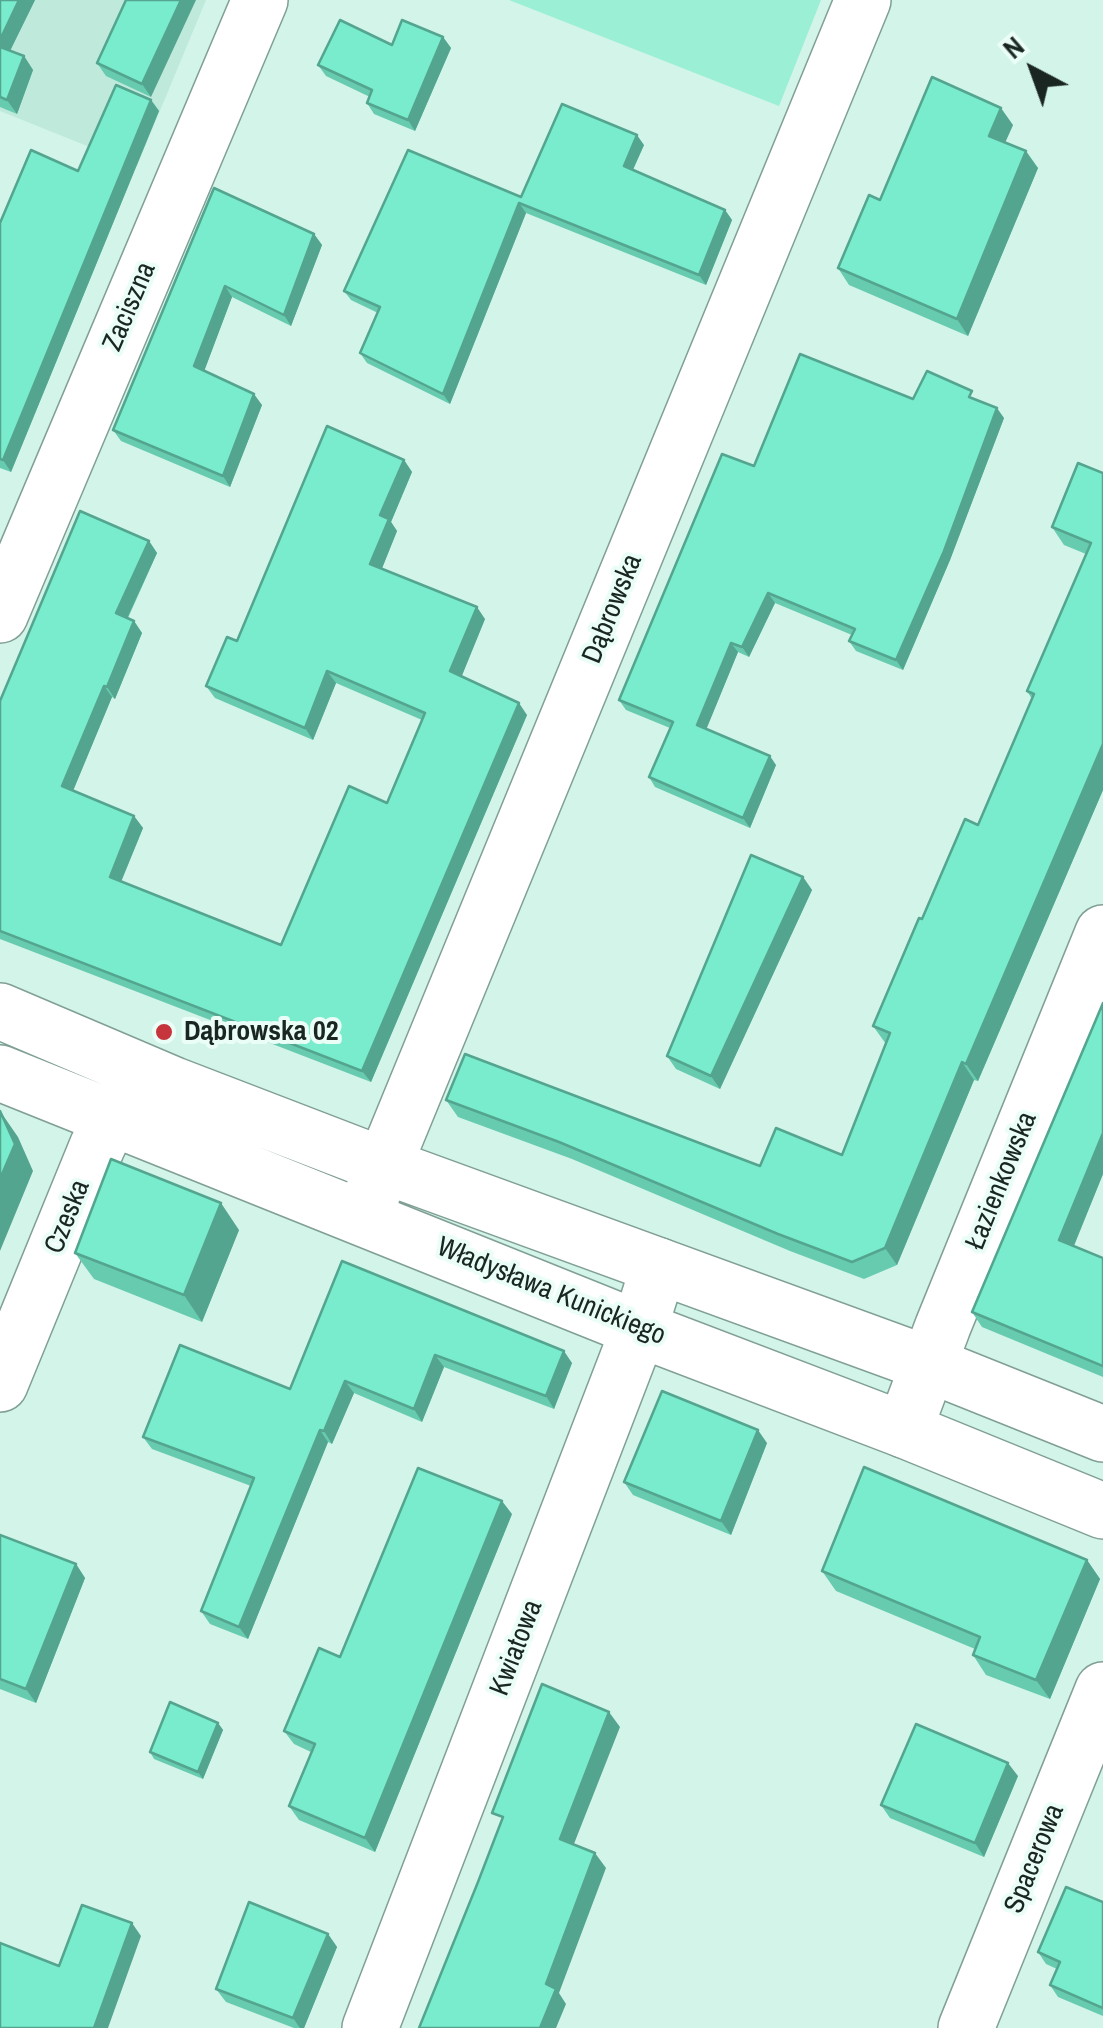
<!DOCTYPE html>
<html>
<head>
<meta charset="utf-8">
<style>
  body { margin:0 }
  #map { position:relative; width:1103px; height:2028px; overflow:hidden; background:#d3f4e9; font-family:"Archivo Narrow",sans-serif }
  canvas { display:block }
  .north { position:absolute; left:983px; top:20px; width:100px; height:100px; -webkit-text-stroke:8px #eafef7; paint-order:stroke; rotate:319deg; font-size:28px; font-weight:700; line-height:40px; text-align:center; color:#1a2622 }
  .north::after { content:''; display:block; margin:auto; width:35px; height:45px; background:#1a2622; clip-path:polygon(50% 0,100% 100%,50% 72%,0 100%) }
</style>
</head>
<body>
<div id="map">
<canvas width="1103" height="2028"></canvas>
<div class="north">N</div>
</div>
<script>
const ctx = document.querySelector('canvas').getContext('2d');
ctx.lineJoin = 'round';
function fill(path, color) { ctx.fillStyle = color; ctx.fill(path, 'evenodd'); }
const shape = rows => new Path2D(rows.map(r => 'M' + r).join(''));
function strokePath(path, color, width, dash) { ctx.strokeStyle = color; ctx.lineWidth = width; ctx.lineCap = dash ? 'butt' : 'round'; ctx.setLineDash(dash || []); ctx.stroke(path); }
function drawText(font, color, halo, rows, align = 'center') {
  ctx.font = font + ' "Archivo Narrow",sans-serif'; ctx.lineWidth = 8; ctx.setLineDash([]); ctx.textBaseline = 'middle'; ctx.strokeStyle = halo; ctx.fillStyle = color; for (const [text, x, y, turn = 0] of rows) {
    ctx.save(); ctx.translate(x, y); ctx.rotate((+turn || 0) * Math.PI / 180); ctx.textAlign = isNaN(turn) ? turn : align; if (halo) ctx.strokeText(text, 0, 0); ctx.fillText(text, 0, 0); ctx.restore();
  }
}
fill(shape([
  [0,0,206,0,137,166,0,111]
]), '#bfe9db');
fill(shape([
  [509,0,821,0,779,106]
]), '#9aefd5');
const minor = shape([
  [0,615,260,0],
  [366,1209,863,0],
  [0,1384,97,1147,111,1117,154,1095],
  [904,1430,943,1326,1103,933],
  [370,2028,639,1329,659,1266],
  [966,2028,1103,1690]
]);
const secondary = shape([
  [0,1011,174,1085,385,1166,928,1364,1103,1434],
  [0,1073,639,1329,904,1430,1103,1511]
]);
strokePath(minor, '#809f95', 58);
strokePath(secondary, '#809f95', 58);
strokePath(minor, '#fff', 55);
strokePath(secondary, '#fff', 55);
fill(shape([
  [0,0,35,0,10,51,24,56,33,70,17,114,0,107],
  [126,0,151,97,106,76,97,63],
  [443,37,451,48,415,131,374,114,367,103,370,97,326,76,318,65,392,45],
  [151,100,159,111,11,472,0,468,0,223,78,171],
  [1013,125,1005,142,1038,168,968,336,849,285,838,268,880,200],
  [644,145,633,170,725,210,732,220,706,285,526,213,450,404,367,363,360,353,378,313,351,300,344,291,521,197],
  [214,188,314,234,322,245,291,326,232,297,204,371,262,405,230,487,121,441,113,430],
  [913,399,979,401,1004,418,950,560,903,670,856,651,849,641,852,635,775,603,749,657,738,652,706,729,776,765,750,828,655,787,649,777,670,728,626,710,619,700,754,466],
  [404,460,412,472,391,522,397,531,382,568,485,619,461,677,527,715,371,1082,0,939,0,701,149,541,157,553,128,618,134,621,142,633,115,699,112,697,73,791,134,816,143,828,121,882,281,945,387,803,422,720,336,683,313,740,215,698,206,686,237,641],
  [1103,473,1103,790,978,1081,974,1080,897,1265,864,1279,790,1251,572,1159,458,1117,446,1100,760,1166,842,1155,886,1044,873,1026,922,919,978,825,1032,699,1027,691,1086,554,1064,545,1052,527],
  [803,877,812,890,720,1089,676,1069,667,1056],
  [1103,1003,1103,1174,1074,1246,1103,1258,1103,1377,982,1327,972,1312],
  [239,1230,202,1322,94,1279,75,1253],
  [342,1261,572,1363,554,1409,444,1367,422,1422,354,1393,332,1444,328,1442,248,1639,210,1624,201,1611,251,1486,152,1449,143,1437,290,1389],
  [767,1443,731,1535,633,1495,624,1482],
  [512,1514,375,1852,299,1820,289,1806,311,1752,294,1744,284,1731,340,1657],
  [0,1535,76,1564,85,1578,36,1703,0,1689],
  [1087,1560,1100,1579,1050,1699,986,1675,973,1655,975,1649,836,1591,822,1571],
  [218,1723,223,1730,203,1779,154,1759,150,1752],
  [1018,1776,984,1857,890,1818,881,1805],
  [1103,1902,1103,2016,1058,1997,1050,1985,1057,1969,1046,1964,1038,1952],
  [328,1934,337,1947,304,2028,294,2028,226,2002,216,1989]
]), '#67cbaf');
fill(shape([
  [19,0,35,0,6,59,0,50,0,40],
  [181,0,196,0,151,97,142,84],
  [443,37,451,48,415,131,408,120],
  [24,56,33,70,17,114,7,100],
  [151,100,159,111,11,472,3,460],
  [1001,108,1013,125,1001,152,989,136],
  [637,135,644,145,630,176,624,166],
  [1026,151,1038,168,968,336,957,319],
  [519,203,526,213,450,404,443,394],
  [725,210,732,220,706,285,699,275],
  [314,234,322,245,291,326,284,315],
  [225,286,232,297,202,377,194,366],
  [254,394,262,405,230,487,223,476],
  [997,408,1004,418,950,560,903,670,896,660],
  [404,460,412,472,391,522,397,531,379,576,370,564,380,515],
  [149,541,157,553,124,625,116,613],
  [768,593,775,603,749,657,742,647],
  [477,607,485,619,459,683,450,671],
  [134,621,142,633,115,699,107,687],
  [731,643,738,652,704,735,697,725],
  [327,671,336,683,313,740,305,728],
  [104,686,112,697,70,798,62,786],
  [519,703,527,715,371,1082,362,1071],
  [1103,744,1103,790,978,1081,966,1064],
  [770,756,776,765,750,828,743,818],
  [134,816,143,828,118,889,110,877],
  [803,877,812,890,720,1089,711,1076],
  [962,1062,974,1080,897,1265,885,1248],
  [0,1111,18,1137,33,1171,0,1251],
  [1103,1133,1103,1174,1070,1255,1059,1240],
  [221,1203,239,1230,202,1322,184,1295],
  [564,1351,572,1363,554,1409,546,1396],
  [435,1355,444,1367,422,1422,414,1409],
  [345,1381,354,1393,332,1444,324,1431],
  [320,1430,328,1442,248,1639,239,1627],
  [758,1430,767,1443,731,1535,721,1521],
  [502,1501,512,1514,375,1852,365,1838],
  [1087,1560,1100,1579,1050,1699,1036,1680],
  [76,1564,85,1578,36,1703,26,1689],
  [609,1712,620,1727,570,1854,560,1839],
  [218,1723,223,1730,203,1779,198,1772],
  [1008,1763,1018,1776,984,1857,975,1843],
  [595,1853,606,1868,559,1993,566,2004,556,2028,540,2028,546,1984],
  [132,1923,141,1936,108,2028,94,2028],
  [328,1934,337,1947,304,2028,300,2028,293,2018]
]), '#54a58f');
const building = shape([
  [0,0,19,0,0,40,0,0],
  [126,0,181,0,142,84,97,63,126,0],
  [340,20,392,45,402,20,443,37,408,120,367,103,372,90,318,65,340,20],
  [0,47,24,56,7,100,0,97,0,47],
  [932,77,1001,108,989,136,1026,151,957,319,838,268,869,195,880,200,932,77],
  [116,85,151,100,3,460,0,459,0,223,31,150,78,171,116,85],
  [562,104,637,135,624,166,725,210,699,275,519,203,443,394,360,353,380,307,344,291,408,150,521,197,562,104],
  [214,188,314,234,284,315,225,286,194,366,254,394,223,476,113,430,214,188],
  [800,354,913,399,927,371,972,391,969,397,997,408,944,551,896,660,849,641,855,629,768,593,742,647,731,643,697,725,770,756,743,818,649,777,673,722,619,700,722,454,754,466,800,354],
  [327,426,404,460,380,515,389,519,370,564,477,607,450,671,519,703,362,1071,0,931,0,701,80,511,149,541,116,613,134,621,107,687,104,686,62,786,134,816,110,877,281,945,349,786,387,803,425,713,327,671,305,728,206,686,227,637,237,641,327,426],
  [1078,463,1103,473,1103,744,966,1064,962,1062,885,1248,852,1262,778,1234,559,1142,446,1100,465,1054,760,1166,776,1128,842,1155,890,1033,873,1026,919,918,922,919,965,819,978,825,1034,694,1027,691,1091,543,1052,527,1078,463],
  [751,855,803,877,711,1076,667,1056,751,855],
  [1103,1003,1103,1133,1059,1240,1103,1258,1103,1366,972,1312,1103,1003],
  [0,1111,15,1144,0,1179,0,1111],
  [111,1159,221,1203,184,1295,75,1253,111,1159],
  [342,1261,564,1351,546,1396,435,1355,414,1409,345,1381,324,1431,320,1430,239,1627,201,1611,254,1478,143,1437,180,1345,290,1389,342,1261],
  [662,1391,758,1430,721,1521,624,1482,662,1391],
  [864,1467,1087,1560,1036,1680,973,1655,980,1637,822,1571,864,1467],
  [418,1468,502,1501,365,1838,289,1806,315,1744,284,1731,319,1648,340,1657,418,1468],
  [0,1535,76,1564,26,1689,0,1679,0,1535],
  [542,1684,609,1712,560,1839,595,1853,546,1984,556,1989,540,2028,419,2028,478,1882,503,1817,492,1813,542,1684],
  [170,1702,218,1723,198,1772,150,1752,170,1702],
  [916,1724,1008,1763,975,1843,881,1805,916,1724],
  [1066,1887,1103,1902,1103,2008,1050,1985,1060,1962,1038,1952,1066,1887],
  [249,1902,328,1934,293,2018,216,1989,249,1902],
  [82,1905,132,1923,94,2028,0,2028,0,1943,59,1966,82,1905]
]);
fill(building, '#78eccc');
strokePath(building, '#54a58f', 2.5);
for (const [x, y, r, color] of [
  [164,1032,10,"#c5353b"]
]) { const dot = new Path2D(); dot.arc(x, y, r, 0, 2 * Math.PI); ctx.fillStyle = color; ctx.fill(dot); strokePath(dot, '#eafef7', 4); }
drawText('28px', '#1a2622', '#eafef7', [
  ["Zaciszna",130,307,-67],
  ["Dąbrowska",613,609,-68],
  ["Łazienkowska",1002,1181,-68],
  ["Czeska",68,1217,-68],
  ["Władysława Kunickiego",551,1292,22],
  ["Kwiatowa",517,1648,-69],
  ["Spacerowa",1035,1859,-68]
]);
drawText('bold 28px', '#1a2622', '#eafef7', [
  ["Dąbrowska 02",184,1032]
], 'left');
</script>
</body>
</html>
